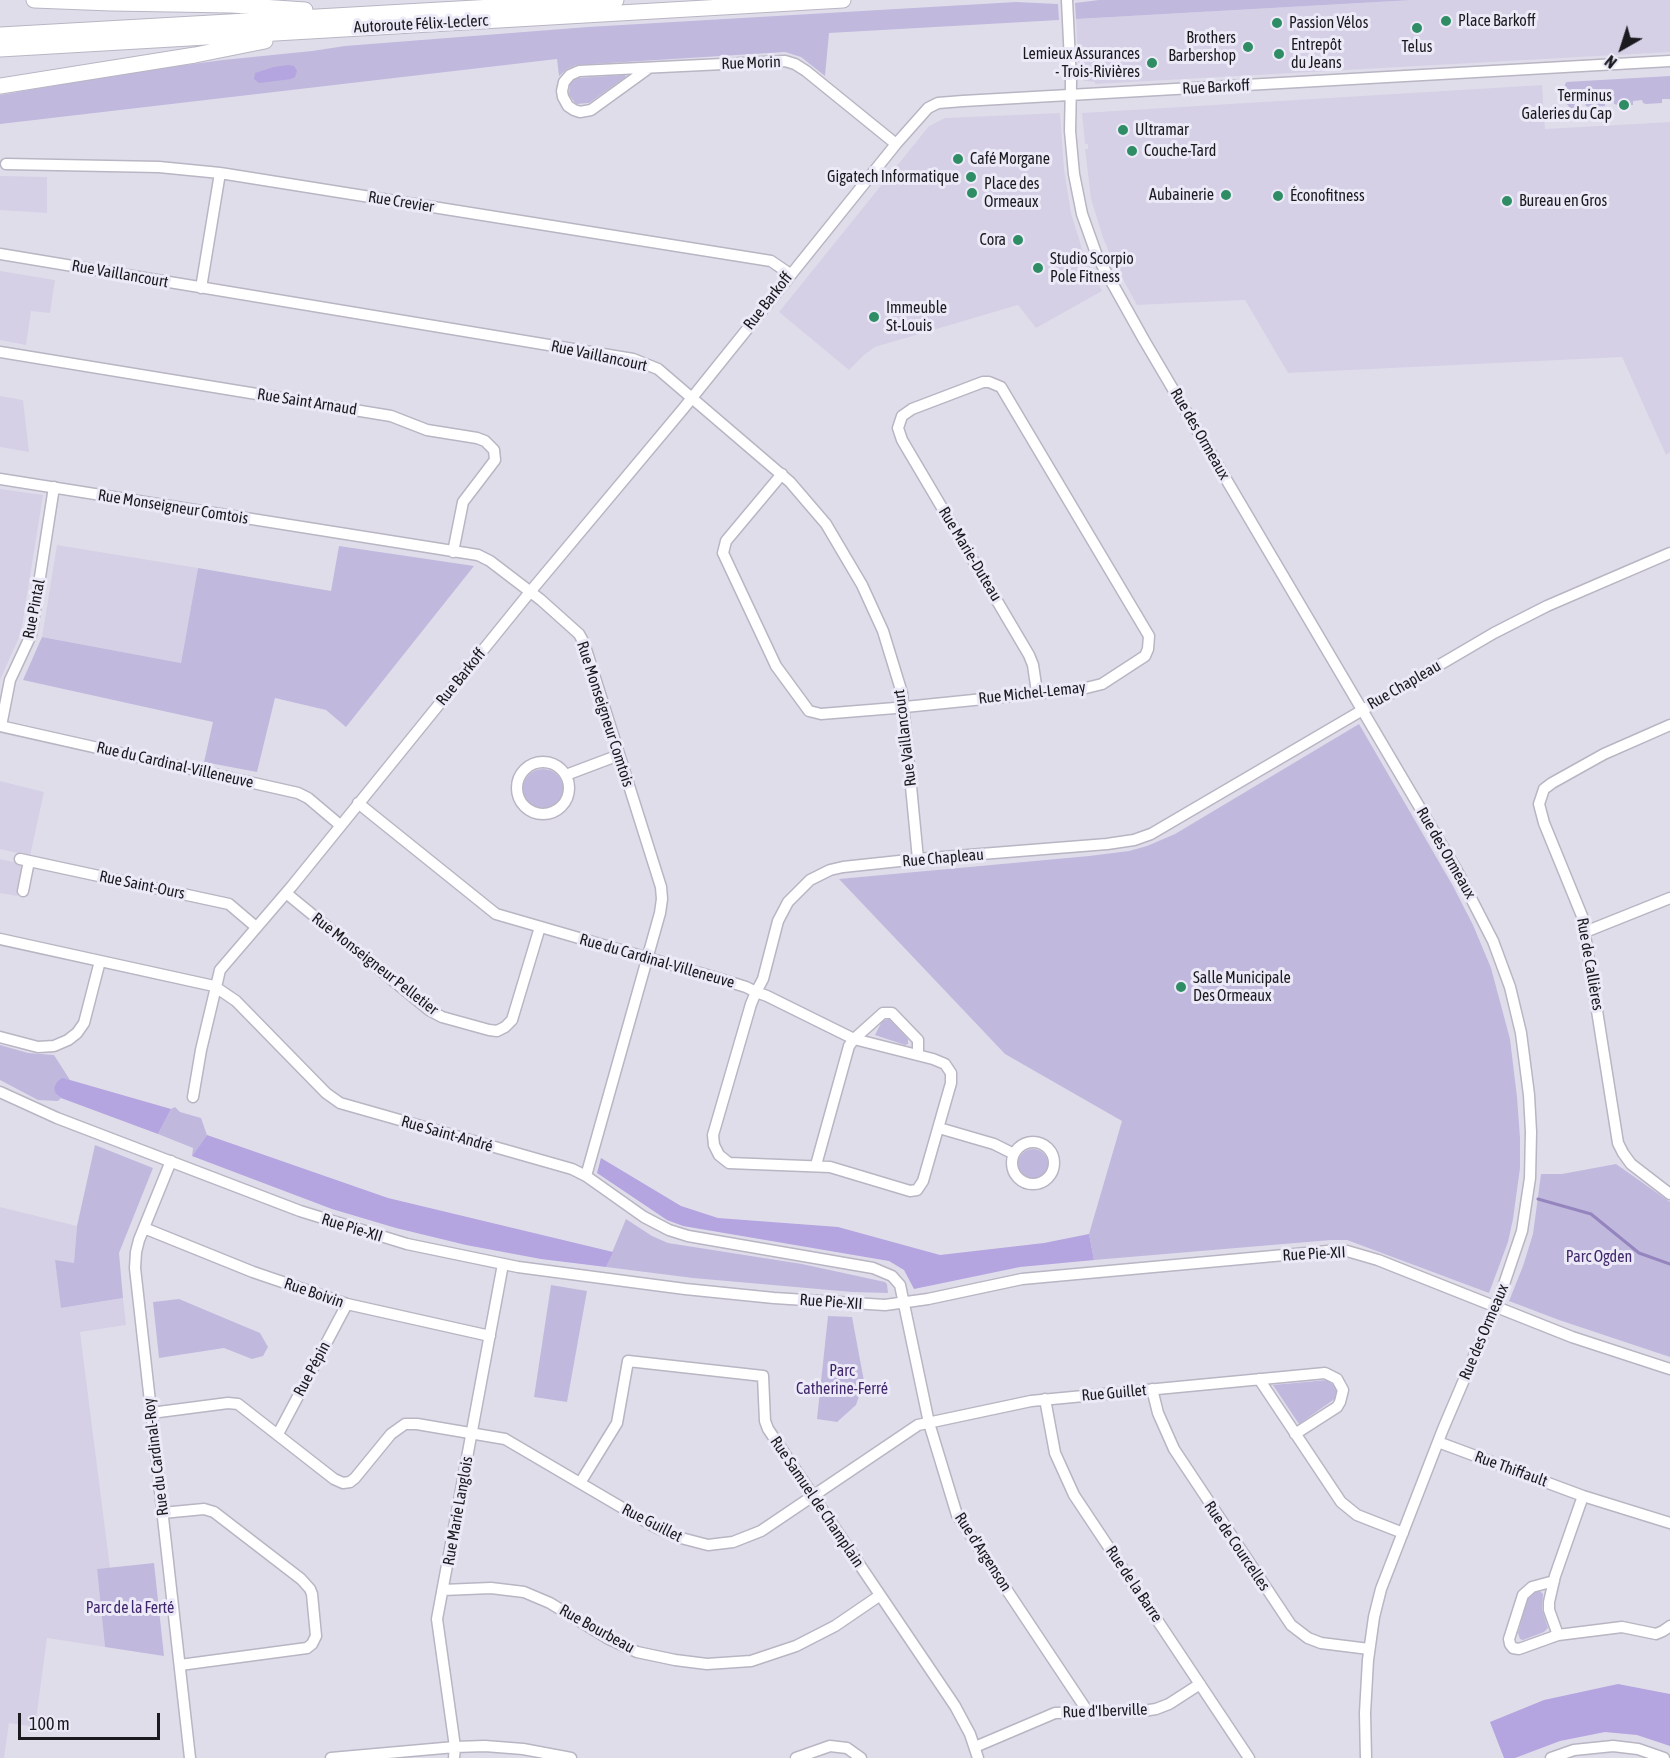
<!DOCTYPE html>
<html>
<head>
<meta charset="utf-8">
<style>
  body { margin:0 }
  #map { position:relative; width:1670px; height:1758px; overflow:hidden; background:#e0ddeb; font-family:"Asap Condensed",sans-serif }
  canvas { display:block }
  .north { position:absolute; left:1592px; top:18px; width:60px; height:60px; -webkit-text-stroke:4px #edeaf8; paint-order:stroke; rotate:219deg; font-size:16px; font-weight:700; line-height:24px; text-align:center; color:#1b1a1f }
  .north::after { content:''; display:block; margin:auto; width:21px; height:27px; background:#1b1a1f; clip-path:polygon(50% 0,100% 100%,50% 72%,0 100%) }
  .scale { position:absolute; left:18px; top:1713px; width:142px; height:27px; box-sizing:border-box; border:3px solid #1b1a1f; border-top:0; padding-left:8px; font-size:18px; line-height:21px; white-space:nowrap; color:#1b1a1f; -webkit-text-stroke:4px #edeaf8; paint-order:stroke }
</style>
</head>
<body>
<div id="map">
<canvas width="1670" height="1758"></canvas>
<div class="north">N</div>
<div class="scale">100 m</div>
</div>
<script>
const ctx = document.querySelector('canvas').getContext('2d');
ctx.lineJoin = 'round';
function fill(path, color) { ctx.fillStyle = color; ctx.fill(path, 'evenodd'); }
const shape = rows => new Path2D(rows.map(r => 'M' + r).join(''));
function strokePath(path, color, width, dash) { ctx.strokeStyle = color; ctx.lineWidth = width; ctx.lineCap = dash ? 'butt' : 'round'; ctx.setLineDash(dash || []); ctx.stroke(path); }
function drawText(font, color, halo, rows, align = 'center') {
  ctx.font = font + ' "Asap Condensed",sans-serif'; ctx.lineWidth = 6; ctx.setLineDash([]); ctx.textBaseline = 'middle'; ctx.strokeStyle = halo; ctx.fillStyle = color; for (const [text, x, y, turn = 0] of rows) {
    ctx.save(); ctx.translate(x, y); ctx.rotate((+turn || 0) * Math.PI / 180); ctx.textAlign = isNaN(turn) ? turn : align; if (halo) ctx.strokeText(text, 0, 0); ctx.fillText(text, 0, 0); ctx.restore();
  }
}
fill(shape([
  [1413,0,1670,0,1670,52,1095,84,1095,82,1084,81,1079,74,1076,19],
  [1542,85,1545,129,1670,122,1670,452,1666,455,1622,357,1288,373,1245,300,1137,305,1113,261,1103,238,1091,199,1085,149,1088,149,1088,144,1085,144,1082,113],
  [1060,113,1064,169,1071,213,1083,252,1102,291,1036,328,1018,305,875,347,864,355,849,370,779,312,929,126,945,118],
  [0,176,47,177,47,213,0,210],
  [0,271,55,280,50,313,31,311,26,345,0,340],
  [0,396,23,400,29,452,0,447],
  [0,489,43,495,21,633,0,680],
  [57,545,198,568,181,663,42,637],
  [0,781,44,792,30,856,0,849],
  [0,859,23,864,17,896,0,893],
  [0,1207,77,1226,74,1264,55,1260,62,1308,123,1298,126,1325,80,1332,110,1568,97,1569,105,1647,47,1638,35,1727,9,1723,4,1758,0,1758]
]), '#d6d0e6');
fill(shape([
  [1099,0,1413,0,1076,19,1075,3],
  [1016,2,1058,4,1059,20,829,33,825,76,801,57,785,52,576,65,567,69,559,76,557,59,0,124,0,95,132,72,223,60,312,51,345,46,588,27],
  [625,75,626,77,589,103,576,104,569,95,570,83,577,78],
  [1670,76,1670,99,1662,99,1662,103,1646,104,1643,103,1642,100,1633,101,1633,105,1626,105,1626,102,1622,102,1622,105,1618,105,1614,104,1614,102,1605,103,1605,106,1589,107,1586,106,1585,103,1577,104,1577,108,1570,108,1565,102,1564,88,1566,82],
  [339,546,474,566,346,727,326,710,275,698,257,772,204,762,213,722,23,680,42,637,181,663,198,568,331,591],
  [1359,724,1453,886,1473,925,1491,968,1510,1039,1517,1097,1520,1138,1520,1168,1513,1219,1508,1242,1489,1293,1347,1240,1331,1240,1094,1260,1089,1234,1122,1121,1005,1054,839,879,1089,856,1129,851,1147,846,1175,834],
  '523 789a20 20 0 1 1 40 0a20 20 0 1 1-40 0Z',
  [889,1019,908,1039,908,1044,905,1045,875,1035,882,1021],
  [0,1045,28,1053,54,1055,70,1080,62,1079,56,1094,61,1098,58,1101,38,1100,0,1080],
  [175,1107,180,1112,201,1118,207,1135,192,1156,193,1148,158,1134,171,1109],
  [95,1145,153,1168,119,1253,123,1298,61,1308,55,1260,74,1263,77,1226],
  '1018 1164a15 15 0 1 1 30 0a15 15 0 1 1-30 0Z',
  [1616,1164,1670,1202,1670,1357,1559,1320,1509,1301,1523,1266,1533,1234,1541,1174,1562,1174],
  [626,1219,652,1236,668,1243,802,1264,885,1282,887,1284,888,1293,852,1292,693,1278,606,1267],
  [551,1285,587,1291,567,1402,534,1397],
  [179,1299,260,1333,268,1347,263,1356,252,1359,224,1348,159,1358,153,1302],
  [828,1316,852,1317,864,1381,856,1405,837,1422,817,1419],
  [1327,1380,1336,1387,1336,1398,1299,1424,1273,1385],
  [154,1563,164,1656,105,1647,97,1569],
  [1540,1591,1543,1594,1542,1609,1548,1628,1544,1632,1523,1640,1520,1639,1518,1633,1528,1597,1532,1593]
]), '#c1b8dd');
fill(shape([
  [288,65,294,66,297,71,295,77,291,79,259,83,254,79,255,73,274,67],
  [62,1078,70,1080,171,1109,158,1134,61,1098,56,1094,54,1088,57,1082],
  [207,1135,388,1198,613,1252,606,1267,541,1259,466,1245,396,1228,332,1209,192,1156],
  [601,1158,681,1206,718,1218,838,1227,940,1255,1044,1243,1089,1234,1094,1260,1020,1267,914,1289,904,1270,889,1261,683,1226,667,1220,597,1173],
  [1618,1684,1670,1694,1670,1746,1637,1735,1605,1732,1560,1741,1515,1758,1504,1758,1490,1722,1544,1700]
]), '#b4a4df');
strokePath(shape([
  [1538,1199,1591,1214,1639,1253,1670,1264]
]), '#9585be', 3);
const minor = shape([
  [1067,0,1071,82,1070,131,1074,174,1082,214,1097,256,1144,340,1456,869,1493,941,1510,987,1521,1033,1529,1095,1531,1132,1530,1178,1522,1231,1501,1293,1443,1429,1381,1589,1374,1617,1368,1660,1365,1713,1366,1758],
  [649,68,591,110,580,112,574,110,568,106,563,97,562,91,564,82,570,75,579,71,785,61,795,64,806,71,896,144],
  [6,164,159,167,220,173,771,261,790,274],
  [0,254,633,359,658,369,790,482,826,524,862,585,883,631,902,693,918,859],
  [201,288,220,173],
  [0,352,391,416,427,430,477,438,485,441,494,450,495,460,463,502,453,552],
  [782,474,726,541,723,553,776,666,809,711,821,714,895,708,1082,689,1102,684,1145,656,1148,649,1149,636,1001,387,989,382,983,382,912,409,902,416,898,428,902,440,1029,655,1033,665,1037,692],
  [0,479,478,555,490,561,541,600,579,634,584,643,661,887,662,899,660,913,586,1176],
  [1670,725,1604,754,1552,783,1544,789,1539,804,1544,823,1582,916,1618,1143,1623,1153,1631,1164,1670,1194],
  [0,726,298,793,308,798,340,825],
  [1,726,10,680,31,635,54,487],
  '517 788a26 26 0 1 1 52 0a26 26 0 1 1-52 0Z',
  [566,775,619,755],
  [358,803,496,914,717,978,746,987,756,992,767,996,854,1039,933,1059,945,1064,951,1073,951,1083,923,1181,917,1190,910,1191,830,1167,729,1163,719,1155,714,1145,713,1135,751,1004,756,992,763,979,778,921,788,902,810,880,830,870,843,867,918,859,1107,844,1134,840,1151,834,1494,633,1547,606,1670,553],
  [20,859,229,904,256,927],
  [23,891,29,861],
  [286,893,429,1010,442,1017,489,1030,497,1031,505,1027,512,1020,540,927],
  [1585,932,1670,898],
  [0,939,214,986,236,1001,326,1093,340,1103,572,1169,586,1176,644,1217,669,1230,688,1236,873,1268,892,1276,900,1285,929,1423,957,1515,1088,1712],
  [0,1037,38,1047,54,1046,68,1040,77,1033,84,1023,100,961],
  [0,1092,57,1118,300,1211,407,1244,518,1267,685,1289,774,1298,885,1305,928,1299,1022,1279,1328,1251,1347,1251,1378,1260,1572,1337,1670,1369],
  [193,1097,201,1050,220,970,292,886,530,592,683,409,896,144,928,108,938,103,963,101,1670,61],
  [939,1128,994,1144,1014,1154],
  '1012 1163a21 21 0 1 1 42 0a21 21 0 1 1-42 0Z',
  [171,1161,139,1240,136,1252,135,1268,190,1758],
  [816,1165,849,1046,854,1039,883,1013,892,1013,918,1040,918,1055],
  [144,1228,253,1272,347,1304,490,1336],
  [1259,1379,1341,1502,1357,1515,1403,1533],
  [1152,1389,1158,1413,1174,1449,1291,1625,1308,1638,1321,1643,1369,1649],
  [1045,1399,1055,1453,1074,1495,1249,1758],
  [151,1413,228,1403,238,1404,334,1479,343,1483,350,1482,355,1478,391,1434,405,1424,417,1424,505,1439,655,1527,681,1538,708,1545,733,1542,761,1531,918,1425,1031,1401,1325,1373,1337,1379,1343,1390,1340,1402,1337,1407,1295,1434],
  [278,1434,347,1304],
  [1438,1442,1583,1496,1670,1523],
  [580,1483,617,1423,628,1361,763,1376,765,1421,768,1429,955,1706,970,1734,978,1758],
  [162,1513,204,1509,214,1512,301,1579,310,1589,312,1594,316,1636,312,1644,307,1648,180,1665],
  [1554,1581,1532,1587,1523,1595,1509,1639,1510,1644,1513,1648,1519,1649,1558,1635,1622,1627,1656,1634,1663,1631,1670,1626],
  [443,1590,491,1588,524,1592,550,1603,607,1638,637,1652,675,1660,707,1664,751,1661,796,1646,835,1626,879,1596],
  [1558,1635,1549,1610,1549,1602,1555,1576,1583,1496],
  [975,1747,1055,1713,1143,1711,1156,1709,1169,1704,1200,1684],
  [331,1758,455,1747,485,1746,523,1749,571,1758],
  [454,1758,455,1747,437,1619,503,1264],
  [796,1758,830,1746,847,1748,861,1758],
  [1551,1758,1574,1750,1613,1746,1638,1749,1664,1758]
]);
const highway = shape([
  [34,0,111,3,232,5,305,10],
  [0,35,616,0],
  [0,49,843,0],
  [0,86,195,55,265,41]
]);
strokePath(minor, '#b9b5c3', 13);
strokePath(highway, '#b9b5c3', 17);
strokePath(minor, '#fff', 10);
strokePath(highway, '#fff', 15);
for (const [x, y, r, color] of [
  [1446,21,6,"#2f8d65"],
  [1277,23,6,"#2f8d65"],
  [1417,28,6,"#2f8d65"],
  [1248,47,6,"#2f8d65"],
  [1279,54,6,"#2f8d65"],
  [1152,63,6,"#2f8d65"],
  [1624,105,6,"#2f8d65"],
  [1123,130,6,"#2f8d65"],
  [1132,151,6,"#2f8d65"],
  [958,159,6,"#2f8d65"],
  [971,177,6,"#2f8d65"],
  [972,193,6,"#2f8d65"],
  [1226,195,6,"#2f8d65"],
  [1278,196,6,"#2f8d65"],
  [1507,201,6,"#2f8d65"],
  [1018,240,6,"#2f8d65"],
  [1038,268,6,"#2f8d65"],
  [874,317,6,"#2f8d65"],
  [1181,987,6,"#2f8d65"]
]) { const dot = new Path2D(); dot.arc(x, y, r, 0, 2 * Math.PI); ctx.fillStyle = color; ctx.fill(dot); strokePath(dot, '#edeaf8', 2); }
drawText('16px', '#1b1a1f', '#edeaf8', [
  ["Place Barkoff",1458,21],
  ["Passion Vélos",1289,23],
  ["Brothers",1236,38,"right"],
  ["Barbershop",1236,56,"right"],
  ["Entrepôt",1291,45],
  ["du Jeans",1291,63],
  ["Telus",1417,47,"center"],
  ["Lemieux Assurances",1140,54,"right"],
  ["- Trois-Rivières",1140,72,"right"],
  ["Terminus",1612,96,"right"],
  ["Galeries du Cap",1612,114,"right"],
  ["Ultramar",1135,130],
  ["Couche-Tard",1144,151],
  ["Café Morgane",970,159],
  ["Gigatech Informatique",959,177,"right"],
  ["Place des",984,184],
  ["Ormeaux",984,202],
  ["Aubainerie",1214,195,"right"],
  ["Éconofitness",1290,196],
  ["Bureau en Gros",1519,201],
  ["Cora",1006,240,"right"],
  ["Studio Scorpio",1050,259],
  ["Pole Fitness",1050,277],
  ["Immeuble",886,308],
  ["St-Louis",886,326],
  ["Salle Municipale",1193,978],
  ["Des Ormeaux",1193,996]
], 'left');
drawText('16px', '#1b1a1f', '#edeaf8', [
  ["Autoroute Félix-Leclerc",421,24,-3],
  ["Rue Morin",751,63,-2],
  ["Rue Barkoff",1216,87,-3],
  ["Rue Crevier",401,202,9],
  ["Rue Vaillancourt",120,274,10],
  ["Rue Barkoff",768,301,-52],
  ["Rue Vaillancourt",599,356,12],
  ["Rue Saint Arnaud",307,402,9],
  ["Rue des Ormeaux",1200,434,60],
  ["Rue Monseigneur Comtois",173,507,9],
  ["Rue Marie-Duteau",970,554,59],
  ["Rue Pintal",34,609,-79],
  ["Rue Barkoff",461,677,-51],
  ["Rue Chapleau",1404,685,-30],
  ["Rue Michel-Lemay",1032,693,-6],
  ["Rue Monseigneur Comtois",605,714,72],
  ["Rue Vaillancourt",905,738,-97],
  ["Rue du Cardinal-Villeneuve",175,765,13],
  ["Rue des Ormeaux",1446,853,60],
  ["Rue Chapleau",943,858,-5],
  ["Rue Saint-Ours",142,885,12],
  ["Rue du Cardinal-Villeneuve",657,961,16],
  ["Rue Monseigneur Pelletier",375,964,38],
  ["Rue de Callières",1590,964,80],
  ["Rue Saint-André",447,1134,16],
  ["Rue Pie-XII",352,1228,17],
  ["Rue Pie-XII",1314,1254,-3],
  ["Rue Boivin",314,1293,19],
  ["Rue Pie-XII",831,1302,4],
  ["Rue des Ormeaux",1484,1332,-67],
  ["Rue Pépin",312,1369,-62],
  ["Rue Guillet",1114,1393,-5],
  ["Rue du Cardinal-Roy",156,1457,-97],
  ["Rue Thiffault",1511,1469,20],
  ["Rue Samuel de Champlain",817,1502,56],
  ["Rue Marie Langlois",458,1511,-80],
  ["Rue Guillet",652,1523,27],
  ["Rue de Courcelles",1237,1546,56],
  ["Rue d'Argenson",983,1552,57],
  ["Rue de la Barre",1134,1584,56],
  ["Rue Bourbeau",597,1629,29],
  ["Rue d'Iberville",1105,1711,-2]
]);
drawText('16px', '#40276c', '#edeaf8', [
  ["Parc Ogden",1599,1257],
  ["Parc",842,1371],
  ["Catherine-Ferré",842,1389],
  ["Parc de la Ferté",130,1608]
]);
</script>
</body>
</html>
